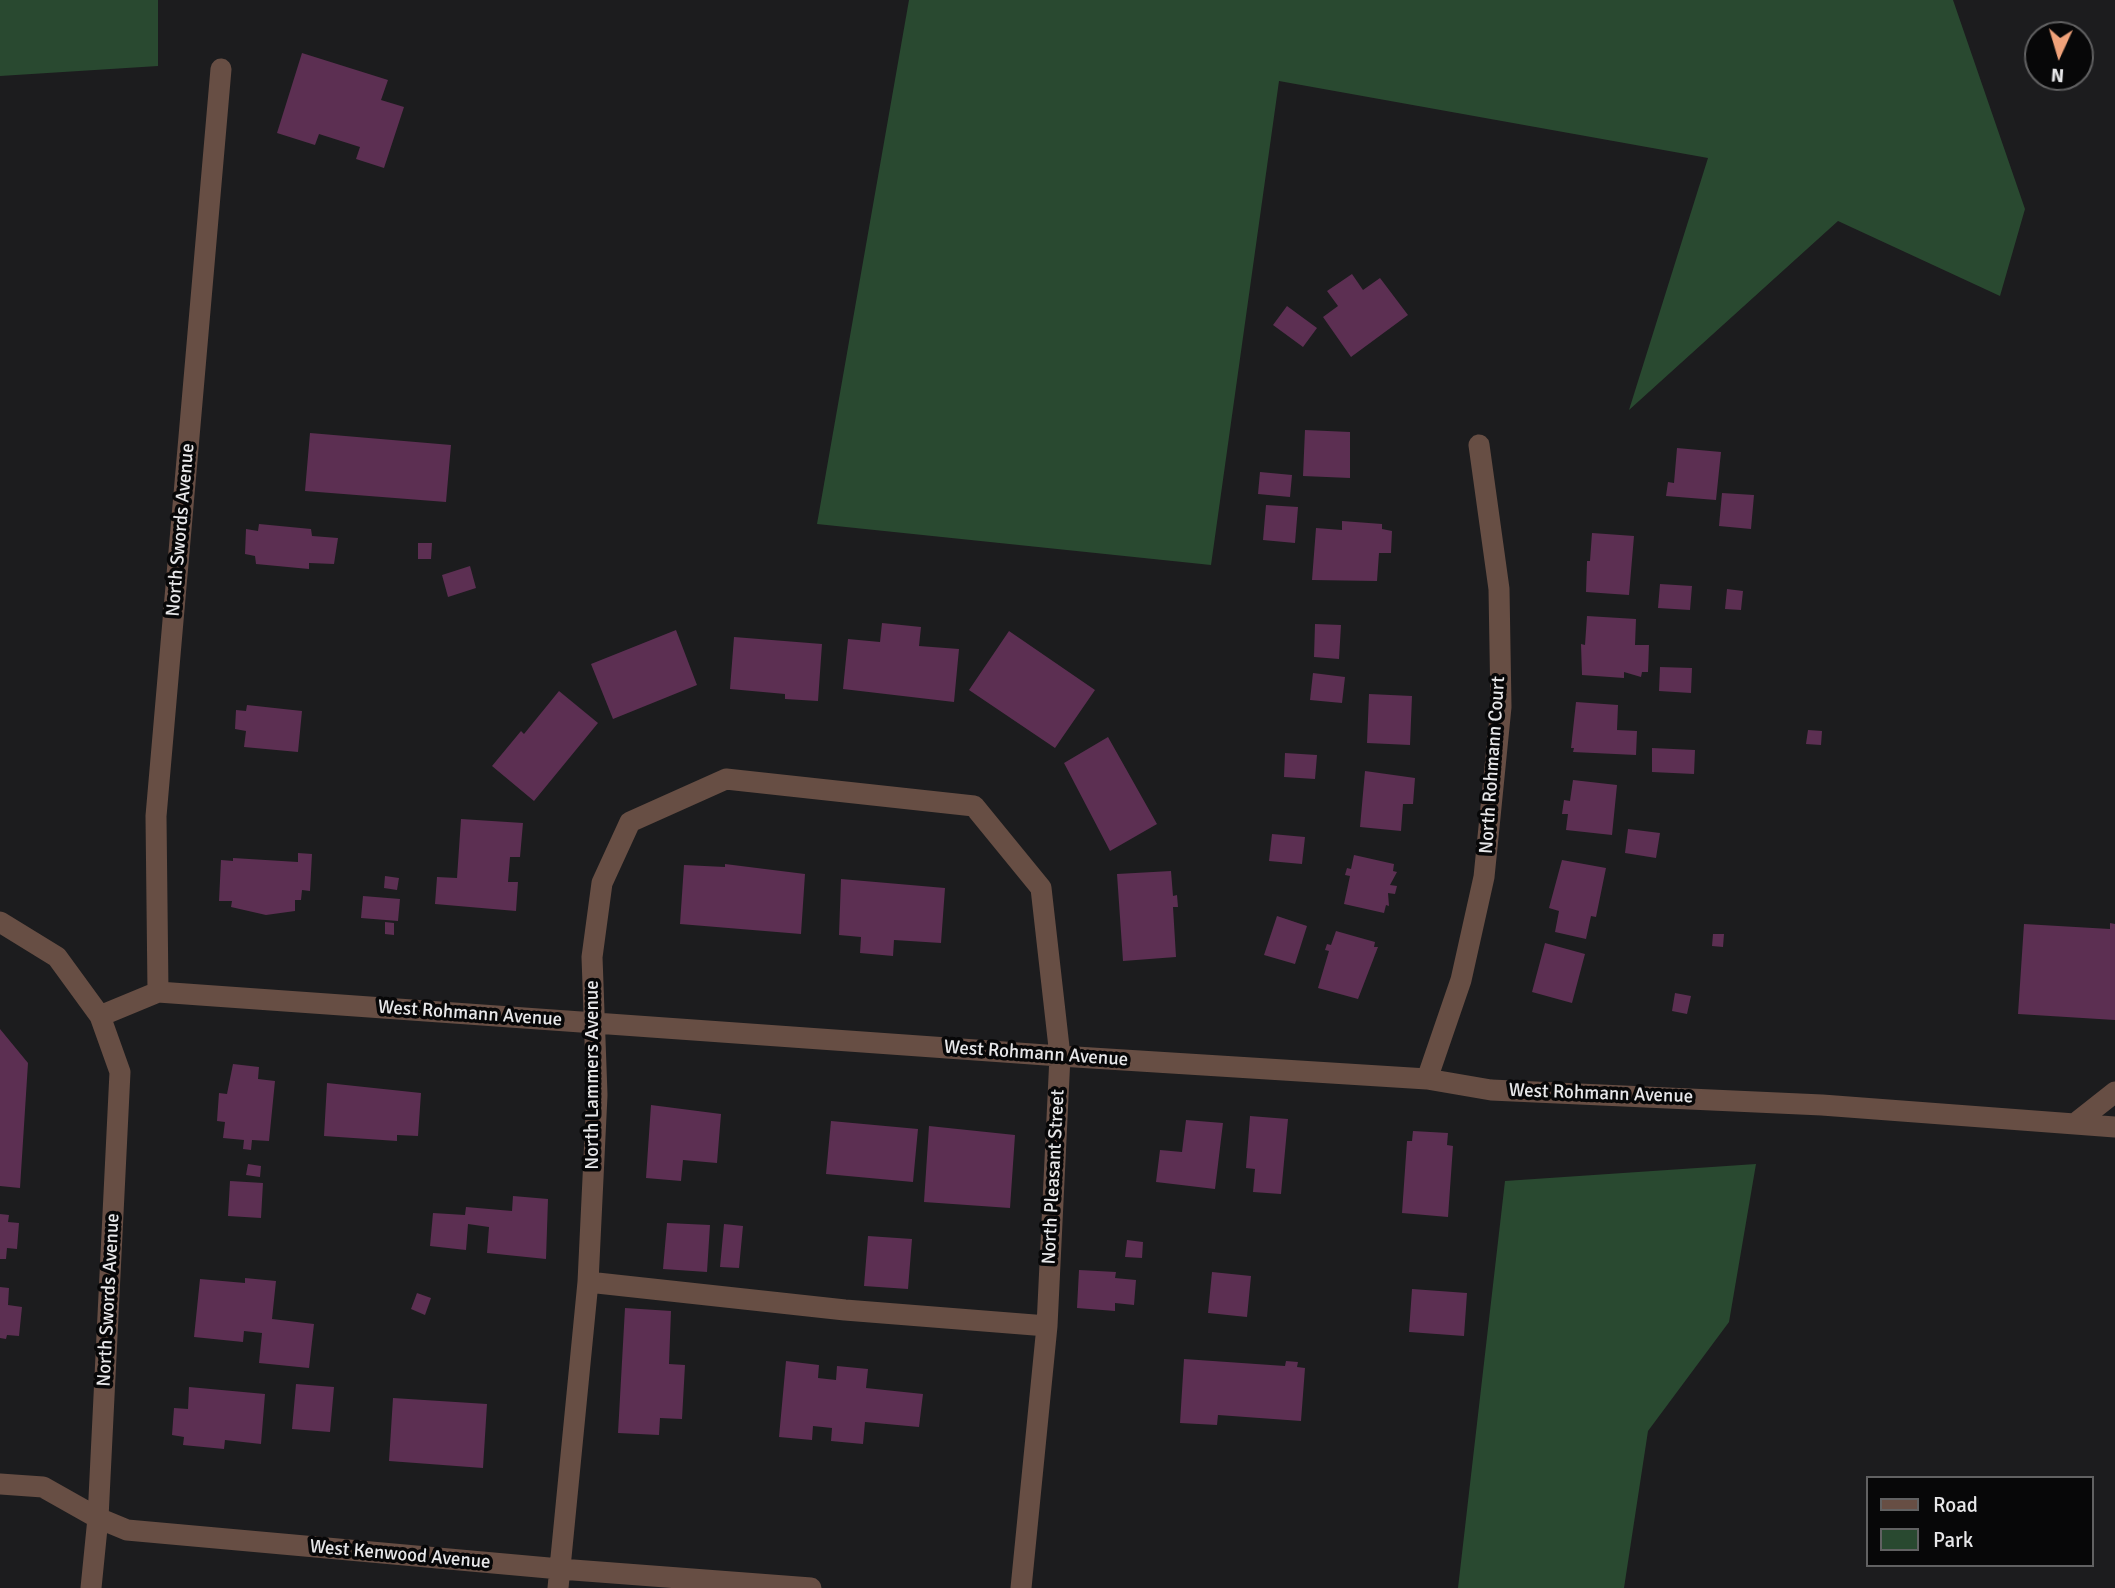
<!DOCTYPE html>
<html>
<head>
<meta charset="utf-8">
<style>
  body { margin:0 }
  #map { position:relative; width:2115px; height:1588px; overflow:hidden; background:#1c1c1e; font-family:Signika,sans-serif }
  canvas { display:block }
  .legend { position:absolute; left:1866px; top:1476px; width:228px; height:91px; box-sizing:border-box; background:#070708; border:2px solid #616162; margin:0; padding:9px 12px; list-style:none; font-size:21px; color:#e7e7e9 }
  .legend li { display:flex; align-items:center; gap:14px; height:35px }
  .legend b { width:35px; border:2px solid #616162 }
  .north { position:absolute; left:2024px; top:21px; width:70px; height:70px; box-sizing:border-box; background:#070708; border:2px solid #616162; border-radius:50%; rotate:184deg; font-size:19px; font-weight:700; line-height:28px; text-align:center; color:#e7e7e9 }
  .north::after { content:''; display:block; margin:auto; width:24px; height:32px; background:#f0a27a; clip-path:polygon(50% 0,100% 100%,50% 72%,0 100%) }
</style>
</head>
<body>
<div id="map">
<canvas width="2115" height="1588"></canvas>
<ul class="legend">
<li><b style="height:9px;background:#674e44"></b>Road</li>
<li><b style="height:19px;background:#294930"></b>Park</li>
</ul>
<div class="north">N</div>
</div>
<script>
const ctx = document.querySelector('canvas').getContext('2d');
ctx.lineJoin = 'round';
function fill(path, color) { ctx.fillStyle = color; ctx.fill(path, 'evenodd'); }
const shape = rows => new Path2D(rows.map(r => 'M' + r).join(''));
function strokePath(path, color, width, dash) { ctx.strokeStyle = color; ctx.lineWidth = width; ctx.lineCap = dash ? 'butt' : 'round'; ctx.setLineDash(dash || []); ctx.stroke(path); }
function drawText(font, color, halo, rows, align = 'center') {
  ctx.font = font + ' Signika,sans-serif'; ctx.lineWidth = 7; ctx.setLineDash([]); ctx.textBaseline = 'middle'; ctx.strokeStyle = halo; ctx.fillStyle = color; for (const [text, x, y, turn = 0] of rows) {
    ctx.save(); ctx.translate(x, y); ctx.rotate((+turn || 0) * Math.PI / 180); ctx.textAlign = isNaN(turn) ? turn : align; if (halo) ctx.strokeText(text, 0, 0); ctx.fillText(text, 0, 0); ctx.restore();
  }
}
fill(shape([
  [0,0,158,0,158,66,0,76],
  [909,0,1953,0,2025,209,2000,296,1838,221,1629,410,1708,158,1279,81,1211,565,817,524],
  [1756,1164,1729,1322,1648,1431,1624,1588,1458,1588,1505,1181]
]), '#294930');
fill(shape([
  [302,53,388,80,381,100,404,107,384,168,356,159,360,147,319,134,315,145,277,133],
  [1352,274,1363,290,1380,278,1408,315,1351,357,1323,317,1338,306,1327,291],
  [1287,306,1317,328,1303,347,1273,325],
  [1305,430,1350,432,1350,478,1303,476],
  [310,433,451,445,446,502,305,491],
  [1677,448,1721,452,1716,500,1666,496,1668,482,1674,483],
  [1260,472,1292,475,1290,497,1258,494],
  [1722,493,1754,495,1751,529,1719,526],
  [1266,505,1298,507,1295,543,1263,540],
  [1342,521,1382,524,1382,529,1392,531,1391,553,1379,553,1377,581,1312,580,1316,528,1342,530],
  [259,524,311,529,312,536,338,538,334,564,309,563,309,569,256,564,255,556,245,554,246,529,258,531],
  [1592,533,1634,536,1629,595,1586,592,1587,561,1590,561],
  [418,543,432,543,431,559,418,559],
  [470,566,476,588,448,597,442,575],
  [1660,584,1692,586,1690,610,1658,608],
  [1727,589,1743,591,1741,610,1725,609],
  [1587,616,1636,619,1635,645,1649,645,1648,672,1642,672,1641,677,1624,672,1624,678,1582,675,1581,644,1585,645],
  [882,623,921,627,919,646,959,649,954,702,843,689,848,639,880,642],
  [1315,624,1341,625,1339,659,1314,657],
  [676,630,697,685,613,719,591,664],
  [1009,631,1095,690,1055,748,969,690],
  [734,637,822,644,818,701,785,699,785,694,730,689],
  [1660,667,1692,668,1691,693,1659,691],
  [1313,673,1345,677,1342,703,1310,700],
  [559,691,598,723,534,801,492,766,521,731,524,734],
  [1369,694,1412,696,1410,745,1367,743],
  [1576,702,1618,705,1617,730,1637,731,1636,755,1573,752,1574,748,1571,748],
  [247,705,302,711,298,752,244,747,246,731,235,729,236,710,246,711],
  [1808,730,1822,731,1821,745,1806,744],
  [1108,737,1157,824,1110,851,1064,763],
  [1652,748,1695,750,1694,774,1652,772],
  [1285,753,1317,755,1315,779,1284,777],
  [1365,771,1415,778,1413,804,1403,804,1401,831,1360,827],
  [1573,780,1617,785,1612,835,1566,830,1568,814,1562,814,1564,800,1570,801],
  [461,819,523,823,520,857,510,857,508,882,518,882,516,911,435,904,437,877,457,878],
  [1628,829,1660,833,1656,858,1625,853],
  [1272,834,1305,837,1302,864,1269,861],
  [298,853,312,854,311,873,310,891,302,890,301,900,295,900,295,911,266,915,231,907,232,901,219,901,221,860,233,861,233,858,298,862],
  [1354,855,1394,864,1393,871,1397,872,1390,885,1397,886,1395,894,1388,893,1389,906,1386,905,1384,913,1344,904,1350,876,1345,875,1347,868,1351,869],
  [1562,860,1606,868,1596,917,1591,916,1586,939,1555,932,1559,911,1549,908],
  [725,864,805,874,801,934,680,924,684,865,725,867],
  [1171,871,1173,896,1177,895,1178,907,1173,907,1176,957,1123,961,1117,874],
  [385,876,399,878,397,890,384,888],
  [841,879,945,888,941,943,894,940,893,956,860,953,861,937,839,935],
  [363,896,400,899,398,921,361,918],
  [1277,916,1307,926,1295,964,1264,955],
  [385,922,394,923,394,935,385,934],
  [2110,923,2115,924,2115,1020,2018,1014,2024,924,2110,929],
  [1336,931,1375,942,1374,947,1378,947,1358,999,1318,988,1329,951,1325,950,1327,944,1331,945],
  [1713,934,1724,934,1723,947,1712,946],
  [1545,943,1585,954,1572,1003,1532,992],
  [1675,993,1691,996,1687,1014,1672,1011],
  [0,1029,28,1063,20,1188,0,1186],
  [233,1064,259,1067,258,1079,275,1081,269,1141,252,1140,251,1150,243,1149,244,1140,223,1138,225,1122,217,1121,219,1093,227,1094],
  [327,1083,421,1093,418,1136,397,1135,397,1141,324,1136],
  [651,1105,721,1114,717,1163,683,1160,681,1181,646,1178],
  [1250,1116,1288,1119,1281,1194,1253,1192,1255,1169,1246,1168],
  [1186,1120,1223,1123,1215,1189,1156,1182,1160,1150,1182,1152],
  [831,1121,918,1129,913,1182,826,1174],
  [929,1126,1015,1135,1010,1208,924,1202],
  [1413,1131,1448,1133,1447,1145,1453,1146,1448,1217,1402,1213,1407,1141,1412,1141],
  [248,1164,261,1166,260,1177,246,1175],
  [230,1181,263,1183,261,1218,228,1216],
  [513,1196,548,1199,546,1259,487,1253,489,1227,468,1224,466,1250,430,1246,433,1213,465,1215,466,1207,512,1211],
  [0,1214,9,1215,8,1222,19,1223,17,1249,7,1248,6,1259,0,1259],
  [667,1223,710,1225,707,1272,663,1269],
  [724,1224,743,1226,739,1268,720,1267],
  [868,1236,912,1239,908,1289,864,1286],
  [1127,1240,1143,1242,1142,1258,1125,1257],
  [1079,1270,1116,1272,1115,1278,1136,1280,1134,1305,1115,1303,1115,1311,1077,1308],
  [1212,1272,1251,1276,1247,1317,1208,1313],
  [245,1278,276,1281,272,1319,314,1324,309,1368,259,1363,262,1333,244,1331,243,1342,194,1337,200,1279,245,1283],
  [0,1287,9,1288,8,1305,22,1307,19,1336,7,1335,6,1339,0,1338],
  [1412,1289,1467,1293,1464,1336,1409,1332],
  [417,1293,431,1298,425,1315,411,1309],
  [625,1308,671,1311,669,1364,685,1365,682,1419,660,1418,659,1435,618,1433],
  [1184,1359,1285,1366,1286,1361,1298,1362,1297,1367,1305,1368,1301,1421,1218,1415,1217,1425,1180,1423],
  [786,1361,819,1365,818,1378,836,1380,837,1366,868,1369,866,1388,923,1394,919,1427,865,1422,863,1444,831,1441,832,1428,813,1426,812,1440,779,1437],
  [296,1384,334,1387,330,1432,292,1429],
  [189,1387,265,1394,261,1444,225,1440,224,1449,183,1445,184,1437,172,1435,174,1408,188,1409],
  [393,1398,487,1404,483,1468,389,1461]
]), '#5c2f52');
strokePath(shape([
  [0,922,57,957,100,1016,120,1072,98,1518,91,1588],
  [158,992,156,816,221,69],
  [100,1016,158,992,1060,1056,1427,1079,1491,1090,1822,1105,2115,1127],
  [1427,1079,1461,980,1484,877,1501,707,1499,589,1479,445],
  [2077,1122,2115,1092],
  [588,1282,845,1310,1047,1326],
  [0,1484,43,1487,98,1518,127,1530,560,1569,811,1588],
  [558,1588,588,1282,597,1095,592,957,602,883,630,822,726,779,974,806,1041,888,1060,1056,1047,1326,1021,1588]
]), '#674e44', 21);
drawText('19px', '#e7e7e9', '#070708', [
  ["North Swords Avenue",181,530,-85],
  ["North Rohmann Court",1493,765,-86],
  ["West Rohmann Avenue",470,1014,4],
  ["West Rohmann Avenue",1036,1054,4],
  ["North Lammers Avenue",593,1075,-90],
  ["West Rohmann Avenue",1601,1094,2],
  ["North Pleasant Street",1054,1177,-87],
  ["North Swords Avenue",109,1300,-87],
  ["West Kenwood Avenue",400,1555,5]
]);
</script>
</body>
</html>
